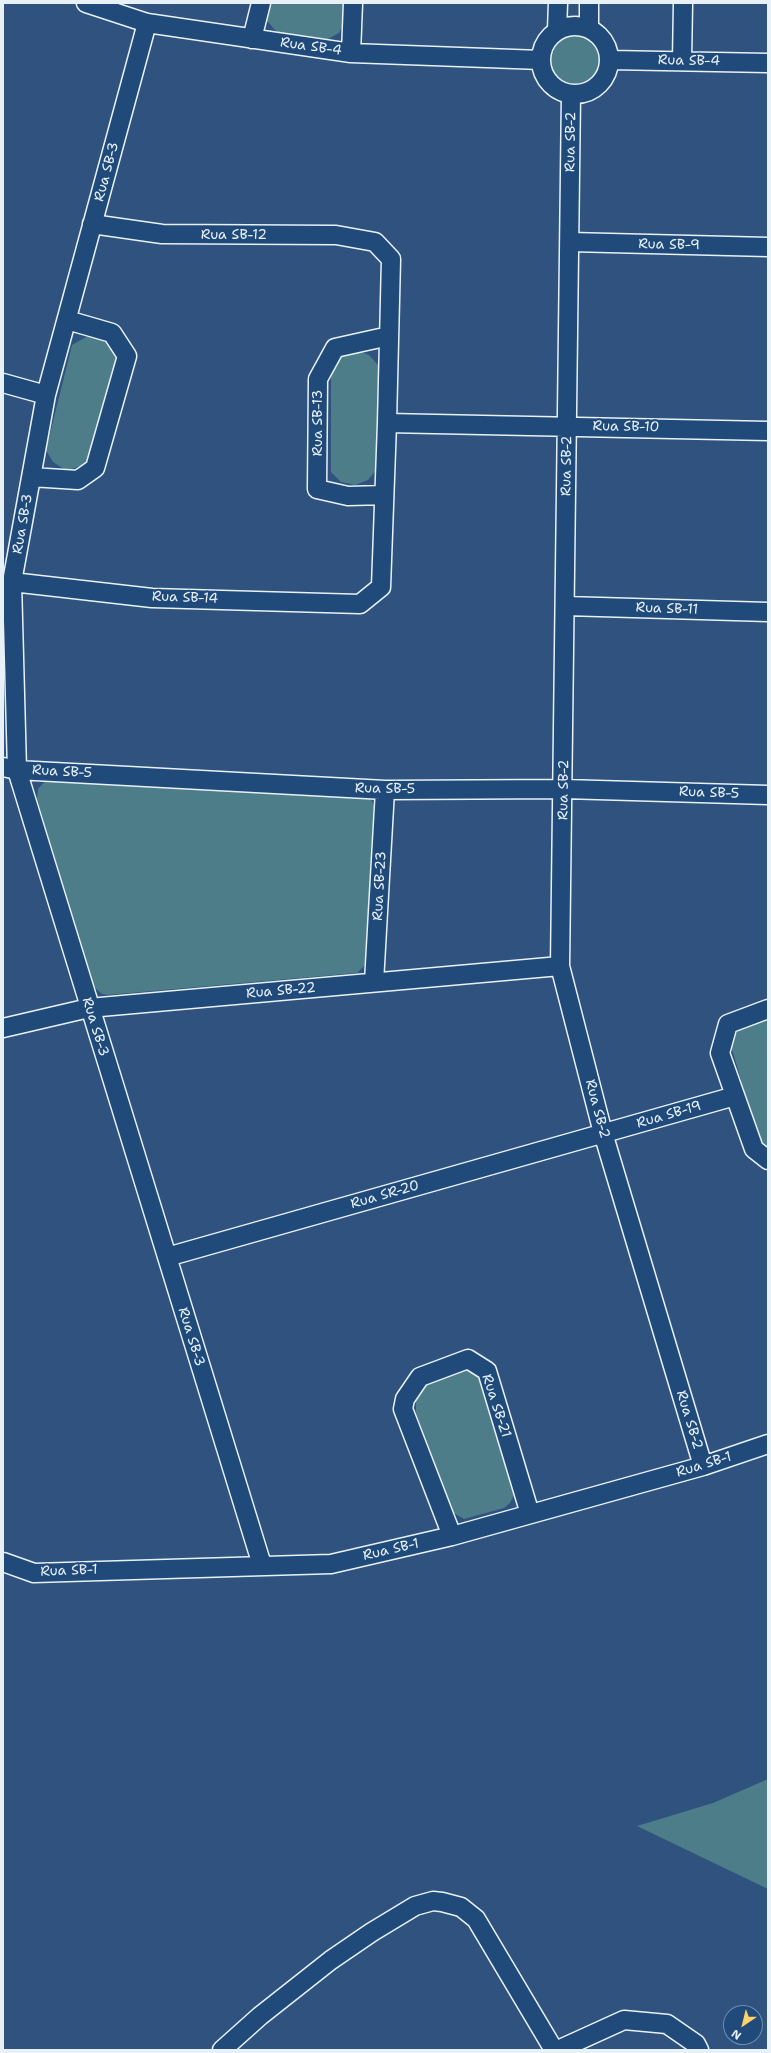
<!DOCTYPE html>
<html>
<head>
<meta charset="utf-8">
<style>
  body { margin:0 }
  #map { position:relative; width:771px; height:2053px; overflow:hidden; background:#2f537e; font-family:"Shantell Sans",sans-serif }
  canvas { display:block }
  .frame { position:absolute; inset:0; border:4px solid #e8f1f8; pointer-events:none }
  .north { position:absolute; left:723px; top:2005px; width:40px; height:40px; box-sizing:border-box; background:#1f4a7a; border:1px solid #6f8dac; border-radius:50%; rotate:215deg; font-size:11px; font-weight:700; line-height:16px; text-align:center; color:#e8f1f8 }
  .north::after { content:''; display:block; margin:auto; width:14px; height:18px; background:#ffd166; clip-path:polygon(50% 0,100% 100%,50% 72%,0 100%) }
</style>
</head>
<body>
<div id="map">
<canvas width="771" height="2053"></canvas>
<div class="frame"></div>
<div class="north">N</div>
</div>
<script>
const ctx = document.querySelector('canvas').getContext('2d');
ctx.lineJoin = 'round';
function fill(path, color) { ctx.fillStyle = color; ctx.fill(path, 'evenodd'); }
const shape = rows => new Path2D(rows.map(r => 'M' + r).join(''));
function strokePath(path, color, width, dash) { ctx.strokeStyle = color; ctx.lineWidth = width; ctx.lineCap = dash ? 'butt' : 'round'; ctx.setLineDash(dash || []); ctx.stroke(path); }
function drawText(font, color, halo, rows, align = 'center') {
  ctx.font = font + ' "Shantell Sans",sans-serif'; ctx.lineWidth = 4; ctx.setLineDash([]); ctx.textBaseline = 'middle'; ctx.strokeStyle = halo; ctx.fillStyle = color; for (const [text, x, y, turn = 0] of rows) {
    ctx.save(); ctx.translate(x, y); ctx.rotate((+turn || 0) * Math.PI / 180); ctx.textAlign = isNaN(turn) ? turn : align; if (halo) ctx.strokeText(text, 0, 0); ctx.fillText(text, 0, 0); ctx.restore();
  }
}
fill(shape([
  [269,3,346,3,344,23,339,33,328,39,280,33,275,30,267,21,265,16],
  '550 60a25 25 0 1 1 50 0a25 25 0 1 1-50 0Z',
  [86,337,93,337,107,342,116,353,118,359,87,463,72,469,64,469,53,462,46,450,72,345],
  [356,350,369,355,378,365,377,469,368,480,355,485,341,482,331,472,331,371,338,358,343,354],
  [48,778,366,795,371,799,374,806,366,964,357,973,107,995,102,994,93,986,37,799,38,789],
  [768,1018,768,1147,758,1138,732,1049,732,1041,739,1028],
  [466,1369,478,1376,514,1495,510,1503,504,1508,464,1519,452,1512,416,1413,416,1401,423,1385],
  [768,1779,768,1889,637,1826,713,1803]
]), '#4c7d88');
const minor = shape([
  [86,3,147,23,351,53,541,60],
  [147,23,46,395,12,582,17,770,262,1565],
  '541 60a34 34 0 1 1 68 0a34 34 0 1 1-68 0Z',
  [589,28,589,3],
  [557,30,558,3],
  [252,39,261,3],
  [351,53,353,3],
  [610,60,768,63],
  [682,61,683,3],
  [571,94,560,966,603,1133,703,1466],
  [570,242,768,247],
  [3,383,46,395],
  [387,423,768,431],
  [31,477,78,480,95,468,127,356,112,333,67,320],
  [384,495,348,496,317,489,318,379,335,348,389,336],
  [12,582,152,598,360,604,381,587,387,423,391,259,375,242,336,235,162,234,92,224],
  [566,606,768,612],
  [3,767,17,770,385,790,564,789,768,795],
  [374,982,385,790],
  [768,1009,728,1024,720,1053,754,1149,768,1160],
  [3,1028,89,1008,560,966],
  [167,1257,735,1096],
  [452,1536,403,1409,405,1399,420,1377,468,1359,487,1371,530,1514],
  [3,1562,34,1573,331,1564,452,1536,703,1466,768,1444],
  [222,2050,260,2016,331,1960,372,1932,415,1906,433,1901,442,1902,461,1907,476,1919,554,2050],
  [558,2050,624,2020,667,2024,696,2044,699,2050]
]);
strokePath(minor, '#e8f1f8', 21);
strokePath(minor, '#1f4a7a', 18);
drawText('14px', '#e8f1f8', '#1f4a7a', [
  ["Rua SB-4",311,47,8],
  ["Rua SB-4",689,61,1],
  ["Rua SB-2",571,142,-89],
  ["Rua SB-3",107,172,-75],
  ["Rua SB-12",234,235],
  ["Rua SB-9",669,245,1],
  ["Rua SB-13",318,423,-90],
  ["Rua SB-10",626,427,1],
  ["Rua SB-2",567,466,-89],
  ["Rua SB-3",23,524,-80],
  ["Rua SB-14",185,598,2],
  ["Rua SB-11",667,609,2],
  ["Rua SB-5",62,772,3],
  ["Rua SB-5",385,789,1],
  ["Rua SB-2",564,790,-89],
  ["Rua SB-5",709,793,2],
  ["Rua SB-23",380,886,-87],
  ["Rua SB-22",281,991,-5],
  ["Rua SB-3",95,1027,73],
  ["Rua SB-2",597,1109,75],
  ["Rua SB-19",669,1115,-16],
  ["Rua SR-20",385,1195,-16],
  ["Rua SB-3",191,1337,73],
  ["Rua SB-21",496,1406,72],
  ["Rua SB-2",689,1420,73],
  ["Rua SB-1",704,1465,-17],
  ["Rua SB-1",391,1550,-13],
  ["Rua SB-1",69,1571,-2]
]);
</script>
</body>
</html>
